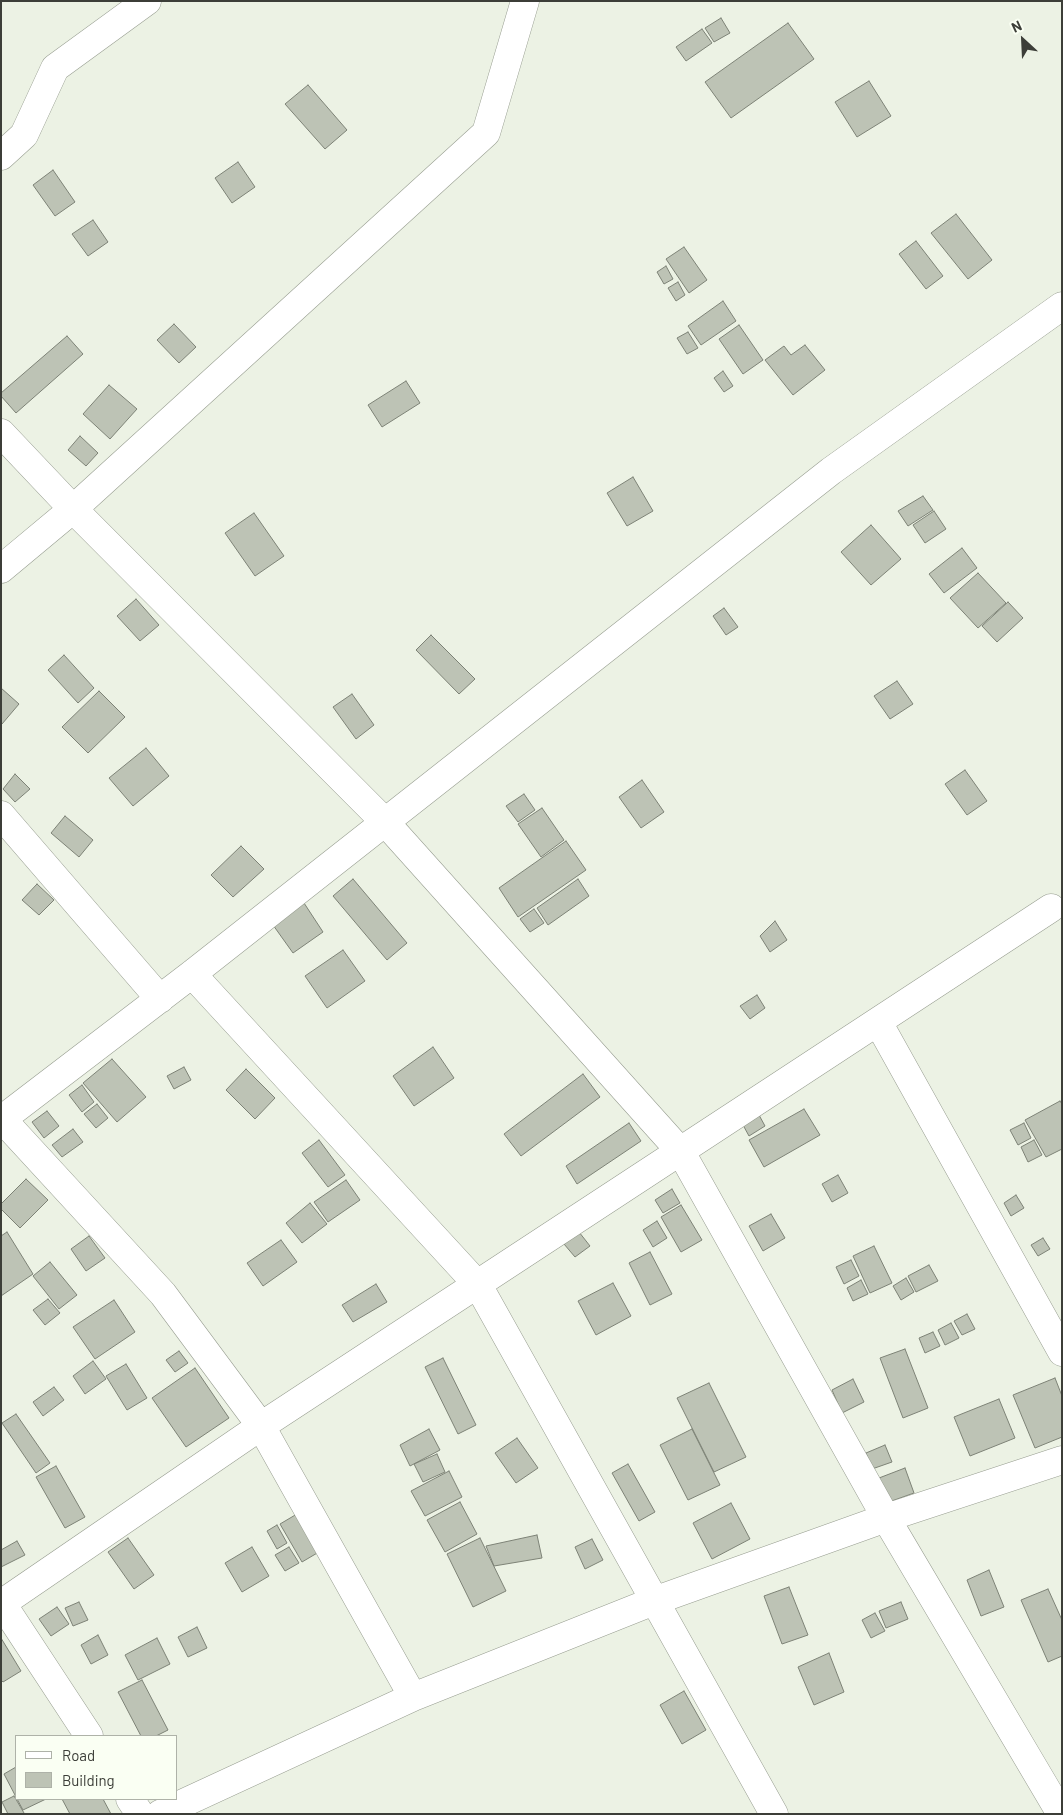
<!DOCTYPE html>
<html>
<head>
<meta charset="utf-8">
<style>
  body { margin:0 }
  #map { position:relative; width:1063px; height:1815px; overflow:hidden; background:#ecf2e4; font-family:Barlow,sans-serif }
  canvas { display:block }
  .frame { position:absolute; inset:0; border:2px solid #3c3e38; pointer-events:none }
  .legend { position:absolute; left:15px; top:1735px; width:162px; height:65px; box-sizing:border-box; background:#fafff3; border:1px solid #aeb2a8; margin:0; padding:6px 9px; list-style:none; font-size:15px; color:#3c3e38 }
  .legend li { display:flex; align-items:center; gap:10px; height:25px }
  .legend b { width:25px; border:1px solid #aeb2a8 }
  .north { position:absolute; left:998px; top:15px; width:50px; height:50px; -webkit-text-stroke:4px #fafff3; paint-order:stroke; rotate:335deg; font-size:14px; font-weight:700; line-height:20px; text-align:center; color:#3c3e38 }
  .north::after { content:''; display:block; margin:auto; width:18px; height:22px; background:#3c3e38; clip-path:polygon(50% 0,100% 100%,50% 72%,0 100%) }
</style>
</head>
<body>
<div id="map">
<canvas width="1063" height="1815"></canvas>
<div class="frame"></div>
<ul class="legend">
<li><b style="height:6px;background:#fff"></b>Road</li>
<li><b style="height:14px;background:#bdc3b5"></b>Building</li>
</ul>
<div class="north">N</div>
</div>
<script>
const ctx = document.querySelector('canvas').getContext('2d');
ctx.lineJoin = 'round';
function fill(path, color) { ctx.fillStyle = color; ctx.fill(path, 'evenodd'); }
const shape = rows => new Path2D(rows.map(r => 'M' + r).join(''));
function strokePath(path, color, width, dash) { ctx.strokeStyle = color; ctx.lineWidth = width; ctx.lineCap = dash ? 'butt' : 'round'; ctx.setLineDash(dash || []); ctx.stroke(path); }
const building = shape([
  [721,18,730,33,714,42,705,28,721,18],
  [788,23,814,59,731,118,705,82,788,23],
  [702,29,712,43,686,61,676,47,702,29],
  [869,81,891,116,857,137,835,102,869,81],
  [308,85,347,130,325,149,285,104,308,85],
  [238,162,255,187,232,203,215,178,238,162],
  [53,170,75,202,55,216,33,185,53,170],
  [956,214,992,260,968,279,931,233,956,214],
  [93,220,108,242,88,256,72,234,93,220],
  [916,241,943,276,926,289,899,254,916,241],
  [684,247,707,280,689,293,666,259,684,247],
  [666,266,673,279,664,284,657,272,666,266],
  [678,282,685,295,676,301,668,288,678,282],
  [723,301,736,321,701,345,688,326,723,301],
  [174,324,196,347,179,363,157,340,174,324],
  [739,325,763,360,743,374,719,339,739,325],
  [688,332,698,348,687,354,677,338,688,332],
  [67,336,83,354,16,413,1,396,1,393,67,336],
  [805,345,825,370,793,395,765,360,784,346,791,355,805,345],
  [723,371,733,386,724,392,714,378,723,371],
  [406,381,420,403,382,427,368,405,406,381],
  [109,385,137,409,110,439,83,414,109,385],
  [80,436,98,453,86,466,68,450,80,436],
  [633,477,653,511,627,526,607,493,633,477],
  [923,496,933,510,908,526,898,511,923,496],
  [934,511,946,529,925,543,913,525,934,511],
  [254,513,284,556,255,576,225,533,254,513],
  [871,525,901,559,871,585,841,552,871,525],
  [962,548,977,568,944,593,929,574,962,548],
  [978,573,1006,603,978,628,950,598,978,573],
  [136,599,159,625,140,641,117,616,136,599],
  [1008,602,1023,618,997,642,982,626,1008,602],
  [724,608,738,627,726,635,713,616,724,608],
  [431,635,475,679,459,694,416,650,431,635],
  [64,655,94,688,78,703,48,670,64,655],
  [897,681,913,704,890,719,874,696,897,681],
  [1,688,19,704,2,724,1,723,1,688],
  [99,691,125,717,88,753,62,727,99,691],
  [352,694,374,725,356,739,333,707,352,694],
  [146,748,169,776,133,806,109,778,146,748],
  [965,770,987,801,967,815,945,784,965,770],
  [15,774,30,789,15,802,3,789,15,774],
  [642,780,664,812,641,828,619,797,642,780],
  [524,794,535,810,518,822,506,806,524,794],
  [542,808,564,840,541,857,518,824,542,808],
  [65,816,93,840,79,857,51,833,65,816],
  [566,841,586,870,518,917,499,888,566,841],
  [241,846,264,869,233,897,211,875,241,846],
  [353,879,407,943,387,960,333,896,353,879],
  [578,879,589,896,548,925,537,908,578,879],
  [37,884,54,900,39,915,22,900,37,884],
  [304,903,323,932,293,953,273,925,304,903],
  [534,909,544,923,530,932,520,919,534,909],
  [775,921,787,940,770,952,760,936,775,921],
  [343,950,365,981,327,1008,305,976,343,950],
  [757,995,765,1008,750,1019,740,1006,757,995],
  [433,1047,454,1078,414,1106,393,1076,433,1047],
  [112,1059,146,1097,117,1122,83,1083,112,1059],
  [184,1067,191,1080,174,1089,167,1076,184,1067],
  [246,1069,275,1098,255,1119,226,1090,246,1069],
  [583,1074,600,1097,521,1156,504,1134,583,1074],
  [82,1085,94,1102,82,1112,69,1095,82,1085],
  [1060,1101,1062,1104,1062,1149,1046,1157,1025,1120,1060,1101],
  [97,1104,108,1118,96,1128,84,1114,97,1104],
  [804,1109,820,1135,764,1167,749,1140,804,1109],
  [47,1111,59,1126,44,1138,32,1122,47,1111],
  [759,1115,765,1126,749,1136,743,1125,759,1115],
  [629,1123,641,1141,577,1184,566,1166,629,1123],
  [1024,1123,1031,1138,1018,1145,1010,1130,1024,1123],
  [73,1129,83,1142,62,1157,52,1145,73,1129],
  [319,1140,345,1175,328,1187,302,1153,319,1140],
  [1034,1140,1042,1155,1028,1162,1021,1147,1034,1140],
  [838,1175,848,1193,832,1202,822,1184,838,1175],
  [26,1179,48,1200,20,1228,1,1209,1,1204,26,1179],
  [346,1180,360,1200,328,1222,314,1202,346,1180],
  [672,1189,680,1203,663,1213,655,1200,672,1189],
  [1016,1195,1024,1208,1011,1216,1004,1203,1016,1195],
  [310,1203,327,1224,302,1243,286,1223,310,1203],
  [681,1205,702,1240,681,1252,661,1217,681,1205],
  [771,1214,785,1238,763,1251,749,1226,771,1214],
  [657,1221,667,1238,653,1247,643,1230,657,1221],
  [7,1232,33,1274,1,1296,1,1236,7,1232],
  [579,1232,590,1246,575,1257,564,1244,579,1232],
  [89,1236,105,1258,86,1271,71,1249,89,1236],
  [1043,1238,1050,1249,1038,1256,1031,1245,1043,1238],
  [281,1240,297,1262,263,1286,247,1263,281,1240],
  [874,1246,892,1283,870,1293,853,1256,874,1246],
  [650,1252,672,1294,650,1305,629,1263,650,1252],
  [851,1260,859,1276,844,1284,836,1267,851,1260],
  [50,1262,77,1295,59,1309,33,1276,50,1262],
  [929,1265,938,1281,916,1292,908,1276,929,1265],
  [906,1278,914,1292,901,1300,893,1286,906,1278],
  [861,1280,868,1294,853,1301,847,1288,861,1280],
  [613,1283,631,1316,596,1335,578,1301,613,1283],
  [376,1284,387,1302,353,1322,342,1305,376,1284],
  [48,1299,60,1313,45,1325,33,1310,48,1299],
  [114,1300,135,1332,95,1359,73,1327,114,1300],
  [967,1314,975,1329,962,1335,954,1321,967,1314],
  [951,1323,959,1338,945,1345,938,1330,951,1323],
  [933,1332,940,1346,925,1353,919,1338,933,1332],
  [905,1349,928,1408,903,1418,880,1358,905,1349],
  [179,1351,188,1363,175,1372,166,1360,179,1351],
  [443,1358,476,1425,458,1434,425,1367,443,1358],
  [93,1361,106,1379,85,1394,73,1376,93,1361],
  [126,1364,147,1398,127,1410,106,1376,126,1364],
  [195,1368,229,1418,186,1447,152,1398,195,1368],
  [1055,1378,1062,1396,1062,1437,1035,1448,1013,1395,1055,1378],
  [853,1379,864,1402,842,1413,832,1390,853,1379],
  [709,1383,746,1457,714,1472,677,1398,709,1383],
  [54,1387,64,1400,43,1416,33,1402,54,1387],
  [999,1399,1015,1438,970,1456,954,1417,999,1399],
  [16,1414,50,1463,36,1473,2,1423,16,1414],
  [429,1429,440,1450,410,1466,400,1445,429,1429],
  [692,1429,720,1485,688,1500,660,1445,692,1429],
  [517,1438,538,1468,516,1483,495,1453,517,1438],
  [885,1445,892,1462,872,1469,866,1453,885,1445],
  [437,1454,445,1472,423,1482,414,1464,437,1454],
  [628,1464,655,1512,639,1521,612,1473,628,1464],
  [56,1466,85,1517,65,1528,36,1477,56,1466],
  [905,1468,914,1493,889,1502,879,1478,905,1468],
  [449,1471,462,1497,425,1516,411,1491,449,1471],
  [460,1502,477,1534,445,1552,427,1520,460,1502],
  [731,1503,750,1539,712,1559,693,1523,731,1503],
  [302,1511,324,1549,302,1562,280,1524,302,1511],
  [277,1525,287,1543,277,1549,267,1531,277,1525],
  [537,1535,542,1558,494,1566,486,1546,537,1535],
  [128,1538,154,1575,134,1589,108,1552,128,1538],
  [480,1538,506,1591,473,1607,447,1554,480,1538],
  [592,1539,603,1560,585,1569,575,1547,592,1539],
  [17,1541,25,1555,1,1567,1,1550,17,1541],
  [252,1547,269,1576,242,1592,225,1563,252,1547],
  [289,1547,299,1563,285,1571,275,1555,289,1547],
  [989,1570,1004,1607,981,1616,967,1580,989,1570],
  [789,1587,808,1635,782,1644,764,1596,789,1587],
  [1048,1589,1062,1620,1062,1656,1048,1662,1021,1600,1048,1589],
  [79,1602,88,1620,73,1626,65,1608,79,1602],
  [901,1602,908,1619,886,1628,879,1611,901,1602],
  [57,1607,69,1624,51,1636,39,1619,57,1607],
  [875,1613,885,1631,871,1638,862,1620,875,1613],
  [197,1627,207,1648,188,1657,178,1637,197,1627],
  [98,1635,108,1655,91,1664,81,1645,98,1635],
  [1,1638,21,1671,3,1682,1,1680,1,1638],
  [157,1638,170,1664,138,1680,125,1655,157,1638],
  [829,1653,844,1692,814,1705,798,1667,829,1653],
  [142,1680,168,1730,156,1736,141,1736,118,1692,142,1680],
  [684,1691,706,1730,682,1744,660,1705,684,1691],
  [16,1767,16,1797,4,1774,16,1767],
  [14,1796,24,1813,23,1814,8,1814,2,1802,14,1796],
  [17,1799,46,1799,23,1810,17,1799],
  [62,1799,103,1799,111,1814,70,1814,62,1799]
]);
fill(building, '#bdc3b5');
strokePath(building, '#7d8276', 1);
const minor = shape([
  [1,156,24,135,55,68,147,1],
  [1,433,73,509,385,822,681,1152,886,1518,1061,1814],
  [1,569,73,509,486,133,525,1],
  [1,815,160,999],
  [192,974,478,1285,774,1814],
  [878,1022,1062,1352],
  [1,1118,163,1294,261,1426,1,1604],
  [1,1120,192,974,831,471,1062,306],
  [1,1602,89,1736],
  [413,1697,261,1426,1051,908],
  [130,1799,140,1814],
  [160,1814,413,1697,654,1601,886,1518,1062,1460]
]);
strokePath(minor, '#979d90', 29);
strokePath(minor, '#fff', 28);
</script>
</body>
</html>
